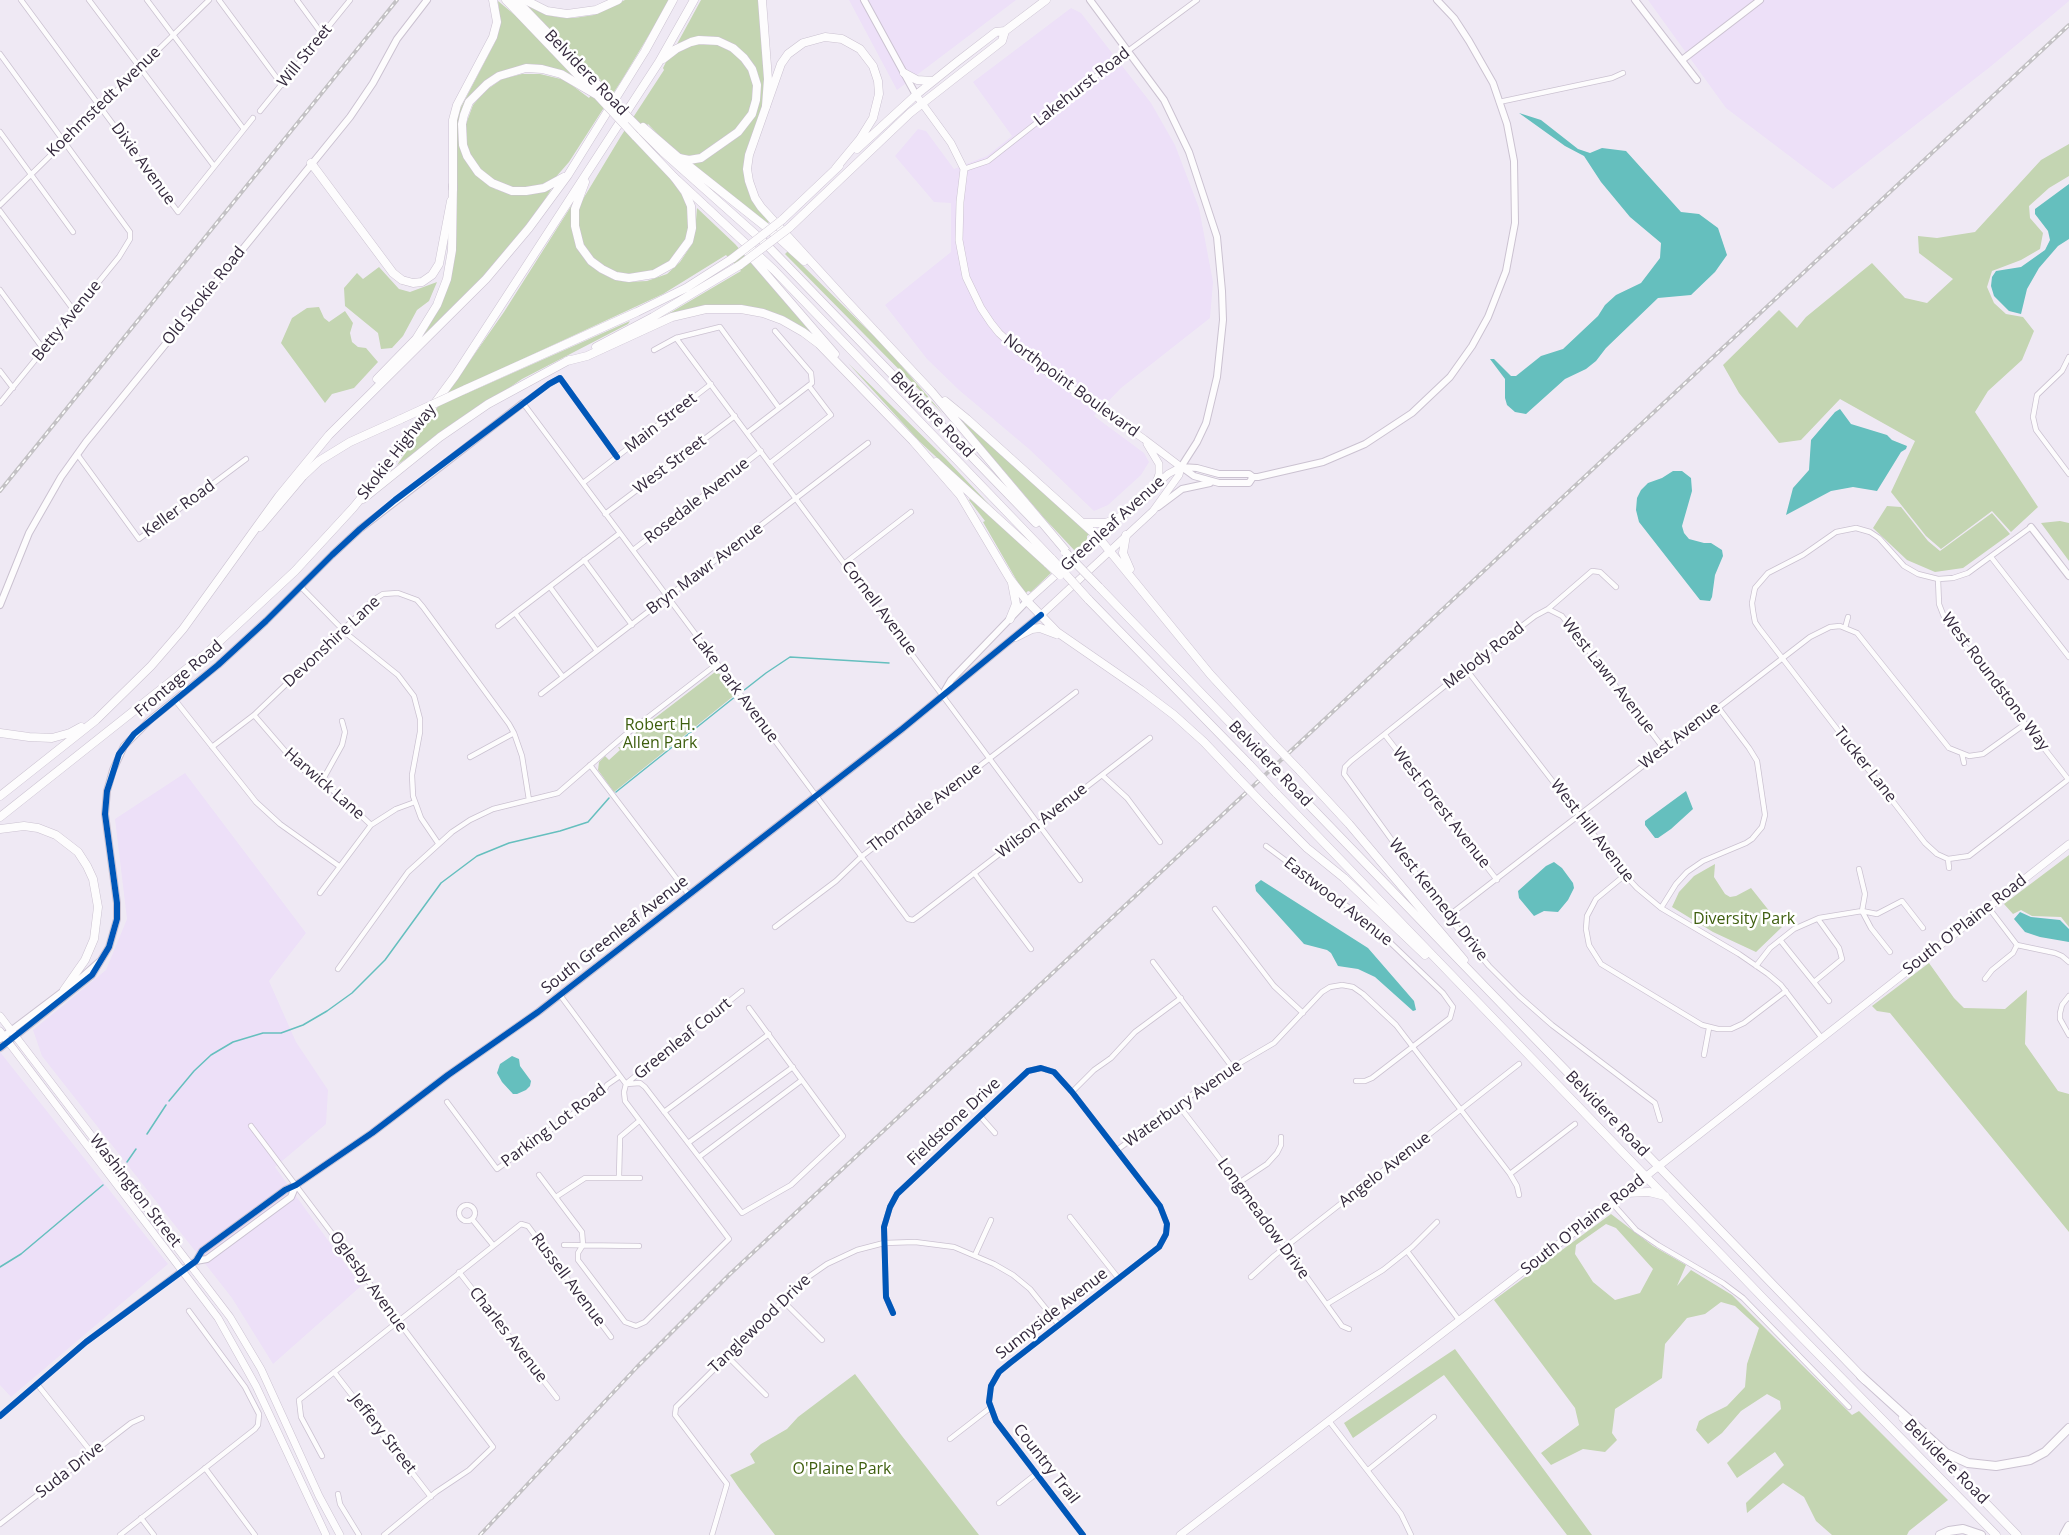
<!DOCTYPE html>
<html>
<head>
<meta charset="utf-8">
<style>
  body { margin:0 }
  canvas { display:block; background:#efe9f4 }
</style>
</head>
<body>
<canvas width="2069" height="1535"></canvas>
<script>
const ctx = document.querySelector('canvas').getContext('2d');
ctx.lineJoin = 'round';
function fill(path, color) { ctx.fillStyle = color; ctx.fill(path, 'evenodd'); }
const shape = rows => new Path2D(rows.map(r => 'M' + r).join(''));
function strokePath(path, color, width, dash) { ctx.strokeStyle = color; ctx.lineWidth = width; ctx.lineCap = dash ? 'butt' : 'round'; ctx.setLineDash(dash || []); ctx.stroke(path); }
function drawText(font, color, halo, rows, align = 'center') {
  ctx.font = font + ' "Open Sans",sans-serif'; ctx.lineWidth = 5; ctx.setLineDash([]); ctx.textBaseline = 'middle'; ctx.strokeStyle = halo; ctx.fillStyle = color; for (const [text, x, y, turn = 0] of rows) {
    ctx.save(); ctx.translate(x, y); ctx.rotate((+turn || 0) * Math.PI / 180); ctx.textAlign = isNaN(turn) ? turn : align; if (halo) ctx.strokeText(text, 0, 0); ctx.fillText(text, 0, 0); ctx.restore();
  }
}
fill(shape([
  [849,0,1016,0,897,90],
  [1648,0,2069,0,2069,1,1990,67,1833,189,1726,108],
  [1071,8,1081,13,1151,103,1175,145,1199,208,1213,282,1210,318,1121,388,1094,416,1144,453,1149,462,1141,475,1108,505,1094,511,1029,449,959,390,927,359,885,305,951,252,951,203,934,202,895,156,918,129,926,131,954,169,987,156,1012,136,973,82],
  [185,773,306,933,269,981,296,1042,328,1090,326,1124,275,1167,361,1286,273,1364,232,1298,42,1056,33,1030,106,970,127,919,115,819],
  [0,1052,168,1264,11,1397,0,1385]
]), '#ede0f8');
fill(shape([
  [625,0,670,0,623,78,569,162,555,178,536,187,513,189,484,176,470,157,466,142,466,124,473,105,485,91,502,79,522,74,540,74,565,80,589,98,601,80,552,33,526,7,527,5,540,12,556,17,574,18,594,15],
  [701,0,760,0,765,86,763,104,745,158,744,171,750,195,758,209,769,222,767,224,689,163,704,160,738,137,755,116,760,99,760,82,757,71,750,61,731,44,687,41,677,44],
  [498,1,522,21,579,81,545,68,502,74,463,113,463,152,466,161,477,176,495,189,510,194,533,194,552,188,534,217,475,287,414,345,426,331,441,304,452,270,456,237,455,131,457,115,495,42,500,20],
  [697,43,720,45,741,58,749,70,754,86,754,99,749,114,740,126,699,156,689,157,680,155,670,147,648,124,636,143,678,186,687,204,689,225,684,245,664,267,638,276,613,272,592,258,583,244,577,222,580,204,621,136,664,70,663,68,666,62,678,51],
  [2069,144,2069,176,2049,188,2029,206,2030,218,2043,233,2040,249,2021,260,1992,271,1987,287,1994,303,2006,314,2023,317,2034,331,2022,360,1988,391,1975,412,2038,507,2011,532,1992,511,1941,549,1926,536,1891,492,1915,441,1840,399,1801,440,1779,443,1739,393,1723,365,1779,310,1797,328,1806,317,1872,263,1905,298,1927,303,1953,279,1919,253,1918,236,1937,238,1975,232,2041,160],
  [582,189,572,221,573,232,580,251,598,271,613,279,627,282,647,281,667,274,680,262,692,244,695,232,697,208,735,244,819,339,799,326,727,306,651,324,741,271,726,255,663,294,471,383,463,395,630,321,628,324,522,379,397,465,504,312],
  [788,251,888,350,943,414,785,254],
  [379,267,399,289,410,292,437,282,429,301,417,310,403,336,392,348,381,349,378,333,345,306,344,288,357,273,363,279],
  [319,307,324,318,329,322,345,311,353,323,350,333,352,342,358,347,366,348,378,362,354,388,332,394,325,403,281,343,292,318,307,308],
  [848,363,946,459,1002,518,919,441],
  [957,416,1091,533,1087,536,1087,540,1075,551,1045,519],
  [970,499,1021,543,1051,573,1031,592,1028,591,1025,594,1021,588,983,522,985,521,969,500],
  [1887,506,1901,507,1928,541,1940,551,1992,513,2010,534,1963,568,1935,572,1907,560,1873,528],
  [2060,521,2069,523,2069,561,2041,523],
  [715,672,720,674,736,694,614,792,598,770,599,762,605,756,609,760,620,750,618,747,623,748,637,737,634,734],
  [2069,855,2069,927,2061,917,2032,916,2021,910,2013,914,2004,904],
  [1715,864,1714,877,1725,894,1730,897,1736,896,1751,888,1782,927,1756,952,1713,932,1672,907,1679,892,1694,876],
  [1929,963,1954,998,1964,1008,2005,1009,2027,990,2025,1044,2058,1091,2069,1094,2069,1232,1890,1013,1877,1011,1872,1006],
  [1611,1214,1653,1246,1686,1265,1677,1286,1691,1270,1732,1295,1852,1415,1859,1411,1948,1500,1909,1531,1907,1535,1832,1535,1816,1521,1804,1497,1783,1483,1747,1513,1746,1503,1784,1465,1775,1452,1737,1478,1727,1463,1781,1409,1780,1401,1767,1394,1741,1411,1722,1433,1708,1444,1696,1430,1699,1421,1707,1416,1727,1406,1745,1387,1747,1364,1759,1328,1735,1306,1721,1302,1705,1314,1687,1318,1665,1344,1662,1378,1615,1409,1612,1433,1617,1440,1605,1452,1583,1449,1551,1465,1541,1453,1579,1425,1575,1408,1494,1300],
  [1606,1224,1616,1228,1653,1269,1640,1293,1615,1300,1593,1282,1575,1254,1576,1245],
  [1455,1349,1592,1535,1567,1535,1444,1375,1353,1438,1344,1423],
  [855,1374,902,1436,979,1535,775,1535,739,1488,730,1475,755,1463,750,1454,761,1444,787,1429,798,1417]
]), '#c4d5b2');
fill(shape([
  [1519,113,1541,120,1578,149,1590,153,1602,148,1626,151,1681,212,1699,214,1718,228,1727,255,1715,272,1691,295,1658,298,1606,348,1596,361,1586,369,1565,379,1526,414,1515,412,1507,405,1505,398,1505,379,1490,359,1494,359,1511,376,1516,376,1541,356,1563,349,1598,316,1605,305,1616,295,1641,283,1660,258,1661,243,1630,217,1601,182,1584,156,1565,146],
  [2069,184,2069,239,2058,246,2039,268,2027,289,2021,314,2009,311,1994,296,1991,286,1992,277,1996,271,2021,267,2045,250,2050,240,2048,231,2035,214,2035,209],
  [1840,409,1851,424,1887,435,1892,440,1907,446,1906,449,1901,452,1877,491,1853,487,1831,491,1786,515,1793,488,1809,470,1811,440,1835,412],
  [1673,471,1682,471,1691,478,1692,491,1682,526,1684,533,1689,539,1704,543,1711,543,1722,550,1723,556,1715,575,1712,597,1710,601,1700,600,1639,522,1636,510,1637,498,1641,490,1648,483,1662,478],
  [1686,791,1693,809,1671,829,1658,838,1655,838,1645,825,1645,821],
  [1554,862,1562,868,1573,883,1574,888,1568,900,1558,912,1544,911,1534,916,1519,898,1518,891,1546,866],
  [1261,880,1368,948,1414,1001,1416,1010,1413,1011,1375,977,1358,969,1338,966,1331,953,1327,950,1304,944,1256,891,1255,885],
  [2020,912,2031,917,2060,920,2069,929,2069,942,2040,937,2025,932,2014,919],
  [512,1056,519,1059,520,1066,531,1081,530,1086,526,1090,517,1094,513,1094,502,1082,497,1073,500,1064]
]), '#65bfbe');
strokePath(shape([
  [743,691,766,673,790,657,889,663],
  [616,792,736,696],
  [169,1101,194,1071,211,1055,233,1042,263,1033,281,1033,303,1025,327,1011,352,993,385,960,441,883,477,856,509,843,560,831,588,822,609,798],
  [147,1134,166,1105],
  [127,1162,136,1149],
  [0,1267,21,1254,103,1185]
]), '#65bfbe', 1.5);
const minor = shape([
  [21,0,178,212,253,118],
  [89,0,214,166],
  [147,0,243,128],
  [219,0,282,85],
  [297,0,322,34],
  [0,54,130,232,130,239,119,257,0,403],
  [1499,102,1612,78,1623,73],
  [260,111,350,0],
  [0,132,73,232],
  [964,169,988,161,1128,51,1197,0],
  [0,205,209,0],
  [0,211,75,312],
  [0,290,44,350],
  [676,338,1080,880],
  [654,350,676,338,720,327,779,408],
  [2069,357,2062,371,2037,395,2033,417,2036,430,2069,474],
  [0,371,13,388],
  [747,433,812,383,811,373,775,331],
  [77,454,139,539,246,459],
  [617,457,560,378,549,384,523,403,908,919,913,920,920,915,1150,738],
  [770,463,831,415,809,386],
  [583,483,711,384],
  [605,514,735,416],
  [2031,527,1968,573,1953,578,1938,579,1918,574,1904,566,1879,538,1870,532,1856,528,1836,532,1803,555,1768,573,1755,588,1752,603,1753,611,1755,622,1759,628,1925,843,1937,854,1948,859,1969,856,2069,779],
  [633,550,761,451],
  [1991,557,2069,657],
  [584,560,632,625],
  [845,563,911,512],
  [1938,579,1939,604,1946,622,2068,779],
  [301,587,347,634,398,675,414,696,420,719,420,732,412,775,413,796,421,818,438,843],
  [550,587,597,651],
  [1616,587,1600,572,1592,571,1548,609,1535,616,1466,669,1351,761,1345,767,1344,774,1444,912,1489,966,1519,996,1552,1025,1655,1103,1660,1120],
  [1548,609,1562,616,1664,749],
  [515,613,563,677],
  [498,626,620,533],
  [1845,628,1848,617],
  [1466,669,1625,875,1637,888,1661,908,1739,954,1768,974,1781,985,1821,1037],
  [541,694,868,443],
  [175,700,256,802,280,824,339,866],
  [254,715,298,766,339,795,371,825],
  [1385,735,1497,880],
  [212,747,254,715,375,599,383,594,398,593,417,600,423,607,509,724,514,733,522,756,529,800],
  [1962,754,1964,763],
  [470,757,514,733],
  [590,765,689,895],
  [1102,775,1127,798,1160,842],
  [321,783,342,745,345,732,342,721],
  [1266,846,1371,924,1443,993,1453,1007,1450,1018,1372,1078,1365,1081,1356,1081],
  [1948,859,1949,868],
  [1859,869,1865,894,1862,911,1871,928,1890,952],
  [974,873,1031,949],
  [1625,875,1596,899,1587,916,1586,929,1589,945,1601,964,1702,1025,1718,1029,1731,1029,1744,1023,1786,991],
  [320,893,371,825,396,809,415,802],
  [1988,907,2017,945,2055,953,2062,956,2069,962],
  [1661,908,1676,884,1687,872,1703,861,1746,843,1752,839,1762,827,1765,815,1757,761,1749,748,1718,707],
  [1215,909,1274,986,1303,1013],
  [1447,917,1810,637,1830,627,1840,626,1857,633,1949,748,1969,756,1983,754,2025,724],
  [775,927,836,881,861,857,1076,692],
  [1780,940,1829,1001],
  [1153,962,1232,1067],
  [1756,966,1770,948,1794,929,1819,918,1862,911,1877,914,1902,901,1923,928],
  [338,969,408,872,452,832,470,820,493,809,558,793,625,735,717,664],
  [1985,979,1992,970,2013,953,2017,945],
  [1814,982,1842,959,1839,948,1818,919],
  [560,995,626,1084],
  [2069,996,2062,1005,2060,1013,2060,1019,2069,1035],
  [1704,1055,1709,1028],
  [628,1082,742,991],
  [626,1084,640,1083,645,1087,742,1213,791,1185,843,1136,749,1008],
  [1072,1092,1094,1070,1111,1058,1135,1032,1181,998],
  [447,1102,497,1169,604,1091,607,1085,620,1076],
  [1179,1106,1230,1172,1254,1211,1285,1247,1342,1326,1349,1329],
  [664,1112,769,1034],
  [980,1116,995,1133],
  [251,1126,493,1447,469,1470,436,1492,384,1535],
  [688,1143,793,1067],
  [1117,1150,1216,1077,1274,1043,1322,992,1330,987,1342,985,1353,987,1363,994,1396,1025,1510,1174,1517,1186,1519,1195],
  [699,1157,802,1080],
  [1510,1174,1575,1124],
  [539,1175,582,1232,583,1245,578,1253,578,1260,625,1322,636,1326,645,1322,729,1239,625,1101,624,1092,626,1084],
  [619,1177,620,1137,639,1121],
  [1237,1184,1267,1164,1277,1153,1281,1145,1281,1137],
  [556,1197,585,1178,640,1178],
  [1612,1203,1636,1230,1658,1245,1723,1283,1743,1298,1849,1407],
  '459 1213a8 8 0 1 1 16 0a8 8 0 1 1-16 0Z',
  [1070,1217,1119,1279],
  [472,1219,493,1245],
  [564,1245,639,1246],
  [1407,1251,1459,1320],
  [975,1255,991,1220],
  [459,1272,557,1398],
  [1251,1277,1274,1256,1519,1064],
  [783,1301,822,1340],
  [1327,1304,1383,1270,1412,1247,1437,1222],
  [893,1313,886,1297,884,1227,890,1207,897,1194,1028,1071,1041,1068,1054,1072,1072,1092,1160,1206,1167,1224,1166,1234,1159,1247,1010,1363,999,1372,991,1386,989,1402,996,1421,1083,1535],
  [727,1356,766,1395],
  [334,1372,431,1497],
  [37,1384,92,1453],
  [0,1416,86,1342,182,1270],
  [1329,1421,1401,1514,1411,1535],
  [950,1439,990,1408],
  [322,1456,301,1417,299,1400,521,1224,528,1226,611,1337],
  [205,1468,255,1535],
  [1368,1470,1434,1417],
  [338,1494,340,1504,359,1535],
  [999,1503,1036,1474],
  [141,1518,154,1535],
  [0,1524,131,1423,142,1418],
  [120,1535,255,1429,258,1425,259,1414,245,1387,189,1311],
  [712,1535,727,1484,675,1415,676,1407,804,1280,827,1264,857,1250,884,1243,915,1242,954,1247,994,1264,1013,1275,1030,1289,1059,1325]
]);
const tertiary = shape([
  [864,0,916,95],
  [1090,0,1164,100,1189,152,1217,237,1222,291,1223,320,1217,377,1206,423,1197,442,1181,467],
  [1635,0,1697,80],
  [1682,60,1760,0],
  [1181,467,1197,468,1219,474,1249,474,1253,477,1258,477,1323,462,1365,444,1412,413,1450,377,1472,346,1488,317,1506,271,1515,223,1514,161,1507,124,1493,83,1469,41,1454,18,1437,0],
  [1183,468,1194,476,1219,483,1249,483,1253,477],
  [1158,507,1182,489,1210,483],
  [2031,527,2069,576],
  [0,605,29,533,61,477,86,442,350,117,373,83,397,39,427,0],
  [944,692,951,680,1027,601],
  [0,1039,82,977,99,962],
  [0,1048,92,975,109,947,117,919,117,903,105,814,107,791,113,770,124,746,150,720,218,665,266,621,332,555,360,529,523,403],
  [196,1261,207,1259,253,1225,291,1197,296,1185],
  [182,1270,196,1261,202,1251,285,1190,296,1185,372,1133,448,1075,538,1012,902,729,1041,615]
]);
const secondary = shape([
  [916,95,951,143,964,169,960,202,959,240,966,277,981,308,991,323,999,333,1023,355,1144,439,1181,467],
  [1147,444,1159,464,1159,474,1156,483],
  [1027,601,1168,474,1181,467],
  [1041,615,1153,511,1179,475,1181,467],
  [0,1016,230,1317,261,1369,319,1496,340,1535],
  [0,1031,218,1318,256,1386,326,1535],
  [1180,1535,1612,1203,2069,844]
]);
const primary = shape([
  [506,0,594,92],
  [516,0,600,87],
  [904,73,917,80,933,81],
  [629,118,663,152,763,241,1036,523],
  [643,127,679,158,771,231,804,261],
  [635,136,674,177,774,270,1052,559],
  [857,149,916,95,957,62,996,32,1005,31,1046,0],
  [311,163,393,273,402,280,413,283,422,282,432,275,439,264,451,201],
  [836,168,860,139,873,118,879,94,878,81,873,66,860,49,842,39,825,37,803,43,788,54,781,64,749,155,747,169,749,181,755,198,761,207,845,299,931,391,1066,551],
  [453,189,453,120,457,105,493,37,497,22,493,0],
  [782,220,839,166],
  [789,228,910,113,1002,41,1005,31],
  [747,252,835,354],
  [596,347,653,317,740,265],
  [567,361,587,356,672,317,706,309,741,309,763,313,782,320,803,332,819,344,913,441,960,495,1010,579,1027,601,1057,632,1141,690,1174,715,1204,742,1237,777],
  [466,389,637,312,686,288,733,258],
  [945,401,967,419,1099,538,1210,674,1273,743],
  [936,462,1048,564],
  [363,499,440,437,488,404,569,360],
  [1085,523,1106,523,1124,515],
  [260,527,303,476,319,461,350,442,401,419],
  [1126,535,1123,553,1130,569],
  [1099,587,1261,755],
  [1088,599,1250,765],
  [1010,619,1016,604,1012,583],
  [1016,637,1032,629,1040,628,1056,634],
  [1300,771,1349,824,1464,960],
  [1287,782,1865,1380],
  [1276,793,1764,1299,1996,1535],
  [1264,805,1307,848,1344,878,1425,955],
  [1625,1193,1649,1192,1665,1196],
  [1903,1418,2017,1535]
]);
const trunk = shape([
  [525,0,547,11,567,14,596,10,618,0],
  [762,0,768,79,766,106],
  [663,59,676,49,691,42,699,40,718,41,733,48,744,58,752,69,757,85,756,100,752,114,738,132,701,158,689,160,679,158],
  [564,177,544,188,526,191,512,191,492,183,478,172,467,156,463,145,462,124,464,115,469,102,487,84,499,76,526,68,542,69,561,74,597,95],
  [585,182,575,209,575,226,580,246,591,261,602,269,616,276,629,278,654,274,672,264,689,241,692,228,691,206,685,192,674,177],
  [377,379,416,339,437,305,447,279,452,250,453,185],
  [0,733,29,737,52,738,70,733,81,727],
  [0,796,96,720,151,666,183,629,279,496,329,435,486,279,529,228,568,175,645,51,673,0],
  [0,817,208,652,295,571,353,508,398,453,455,376,659,62,694,0],
  [0,829,24,826,38,828,56,835,78,852,87,866,93,879,98,907,94,939,85,960,64,990]
]);
const motorway = shape([
  [1861,1376,1946,1453,1968,1463,1996,1466,2030,1460,2045,1452,2069,1428],
  [1940,1535,1949,1531,1963,1529,1981,1535],
  [2064,1535,2069,1526]
]);
strokePath(minor, '#cbc2d1', 6);
strokePath(tertiary, '#cbc2d1', 8);
strokePath(secondary, '#cbc2d1', 8);
strokePath(primary, '#cbc2d1', 9);
strokePath(trunk, '#cbc2d1', 9);
strokePath(motorway, '#cbc2d1', 10);
strokePath(minor, '#fdfcfd', 4.5);
strokePath(tertiary, '#fdfcfd', 6);
strokePath(secondary, '#fdfcfd', 7);
strokePath(primary, '#fdfcfd', 8);
strokePath(trunk, '#fdfcfd', 8);
strokePath(motorway, '#fdfcfd', 8);
const rail = shape([
  [0,491,397,0],
  [480,1535,637,1367,730,1274,2069,25]
]);
strokePath(rail, '#c3c1c4', 4);
strokePath(rail, '#fff', 1.5, [4.5]);
const primaryBridge = shape([
  [600,87,629,118],
  [597,95,635,136],
  [733,258,782,220],
  [740,265,789,228],
  [401,419,466,389],
  [1065,552,1099,587],
  [1052,559,1088,599],
  [1048,564,1060,575],
  [1273,743,1300,771],
  [1261,755,1287,782],
  [1250,765,1276,793],
  [1237,777,1264,805]
]);
strokePath(primaryBridge, '#cbc2d1', 9, []);
strokePath(primaryBridge, '#fdfcfd', 8);
strokePath(shape([
  [0,1048,92,975,109,947,117,919,117,903,105,814,107,791,119,754,134,734,218,665,266,621,332,555,360,529,395,500,549,384,560,378,617,457],
  [893,1313,886,1297,884,1227,890,1207,897,1194,1028,1071,1041,1068,1054,1072,1072,1092,1160,1206,1167,1224,1166,1234,1159,1247,1010,1363,999,1372,991,1386,989,1402,996,1421,1083,1535],
  [0,1416,86,1342,196,1261,202,1251,285,1190,296,1185,372,1133,448,1075,538,1012,902,729,1041,615]
]), '#0057b8', 6);
drawText('16px', '#34293d', '#fff', [
  ["Will Street",305,56,-51],
  ["Belvidere Road",586,73,46],
  ["Lakehurst Road",1082,87,-38],
  ["Koehmstedt Avenue",104,102,-44],
  ["Dixie Avenue",143,164,54],
  ["Old Skokie Road",204,296,-51],
  ["Betty Avenue",67,321,-51],
  ["Northpoint Boulevard",1071,386,36],
  ["Belvidere Road",932,415,46],
  ["Main Street",661,423,-38],
  ["Skokie Highway",397,452,-52],
  ["West Street",670,465,-37],
  ["Rosedale Avenue",697,501,-38],
  ["Keller Road",179,509,-36],
  ["Greenleaf Avenue",1113,524,-42],
  ["Bryn Mawr Avenue",705,569,-37],
  ["Cornell Avenue",879,608,53],
  ["Devonshire Lane",332,642,-43],
  ["Melody Road",1484,656,-38],
  ["West Lawn Avenue",1608,676,52],
  ["Frontage Road",179,679,-40],
  ["West Roundstone Way",1995,682,53],
  ["Lake Park Avenue",735,688,53],
  ["West Avenue",1680,736,-38],
  ["Belvidere Road",1270,764,46],
  ["Tucker Lane",1865,765,52],
  ["Harwick Lane",324,784,41],
  ["Thorndale Avenue",925,808,-37],
  ["West Forest Avenue",1441,808,52],
  ["Wilson Avenue",1042,821,-38],
  ["West Hill Avenue",1592,831,52],
  ["West Kennedy Drive",1438,900,52],
  ["Eastwood Avenue",1338,902,38],
  ["South O'Plaine Road",1965,925,-38],
  ["South Greenleaf Avenue",615,935,-38],
  ["Greenleaf Court",683,1039,-39],
  ["Waterbury Avenue",1183,1104,-35],
  ["Belvidere Road",1607,1114,46],
  ["Fieldstone Drive",954,1122,-43],
  ["Parking Lot Road",554,1126,-37],
  ["Angelo Avenue",1385,1170,-38],
  ["Washington Street",135,1191,52],
  ["Longmeadow Drive",1263,1219,54],
  ["South O'Plaine Road",1583,1225,-38],
  ["Russell Avenue",568,1280,53],
  ["Oglesby Avenue",368,1282,54],
  ["Sunnyside Avenue",1052,1314,-38],
  ["Tanglewood Drive",760,1324,-44],
  ["Charles Avenue",508,1335,52],
  ["Jeffery Street",383,1434,52],
  ["Belvidere Road",1946,1462,45],
  ["Country Trail",1046,1464,52],
  ["Suda Drive",70,1470,-38]
]);
drawText('16px', '#3e5e0e', '#fff', [
  ["Robert H.",660,725],
  ["Allen Park",660,743],
  ["Diversity Park",1744,919],
  ["O'Plaine Park",842,1469]
]);
</script>
</body>
</html>
